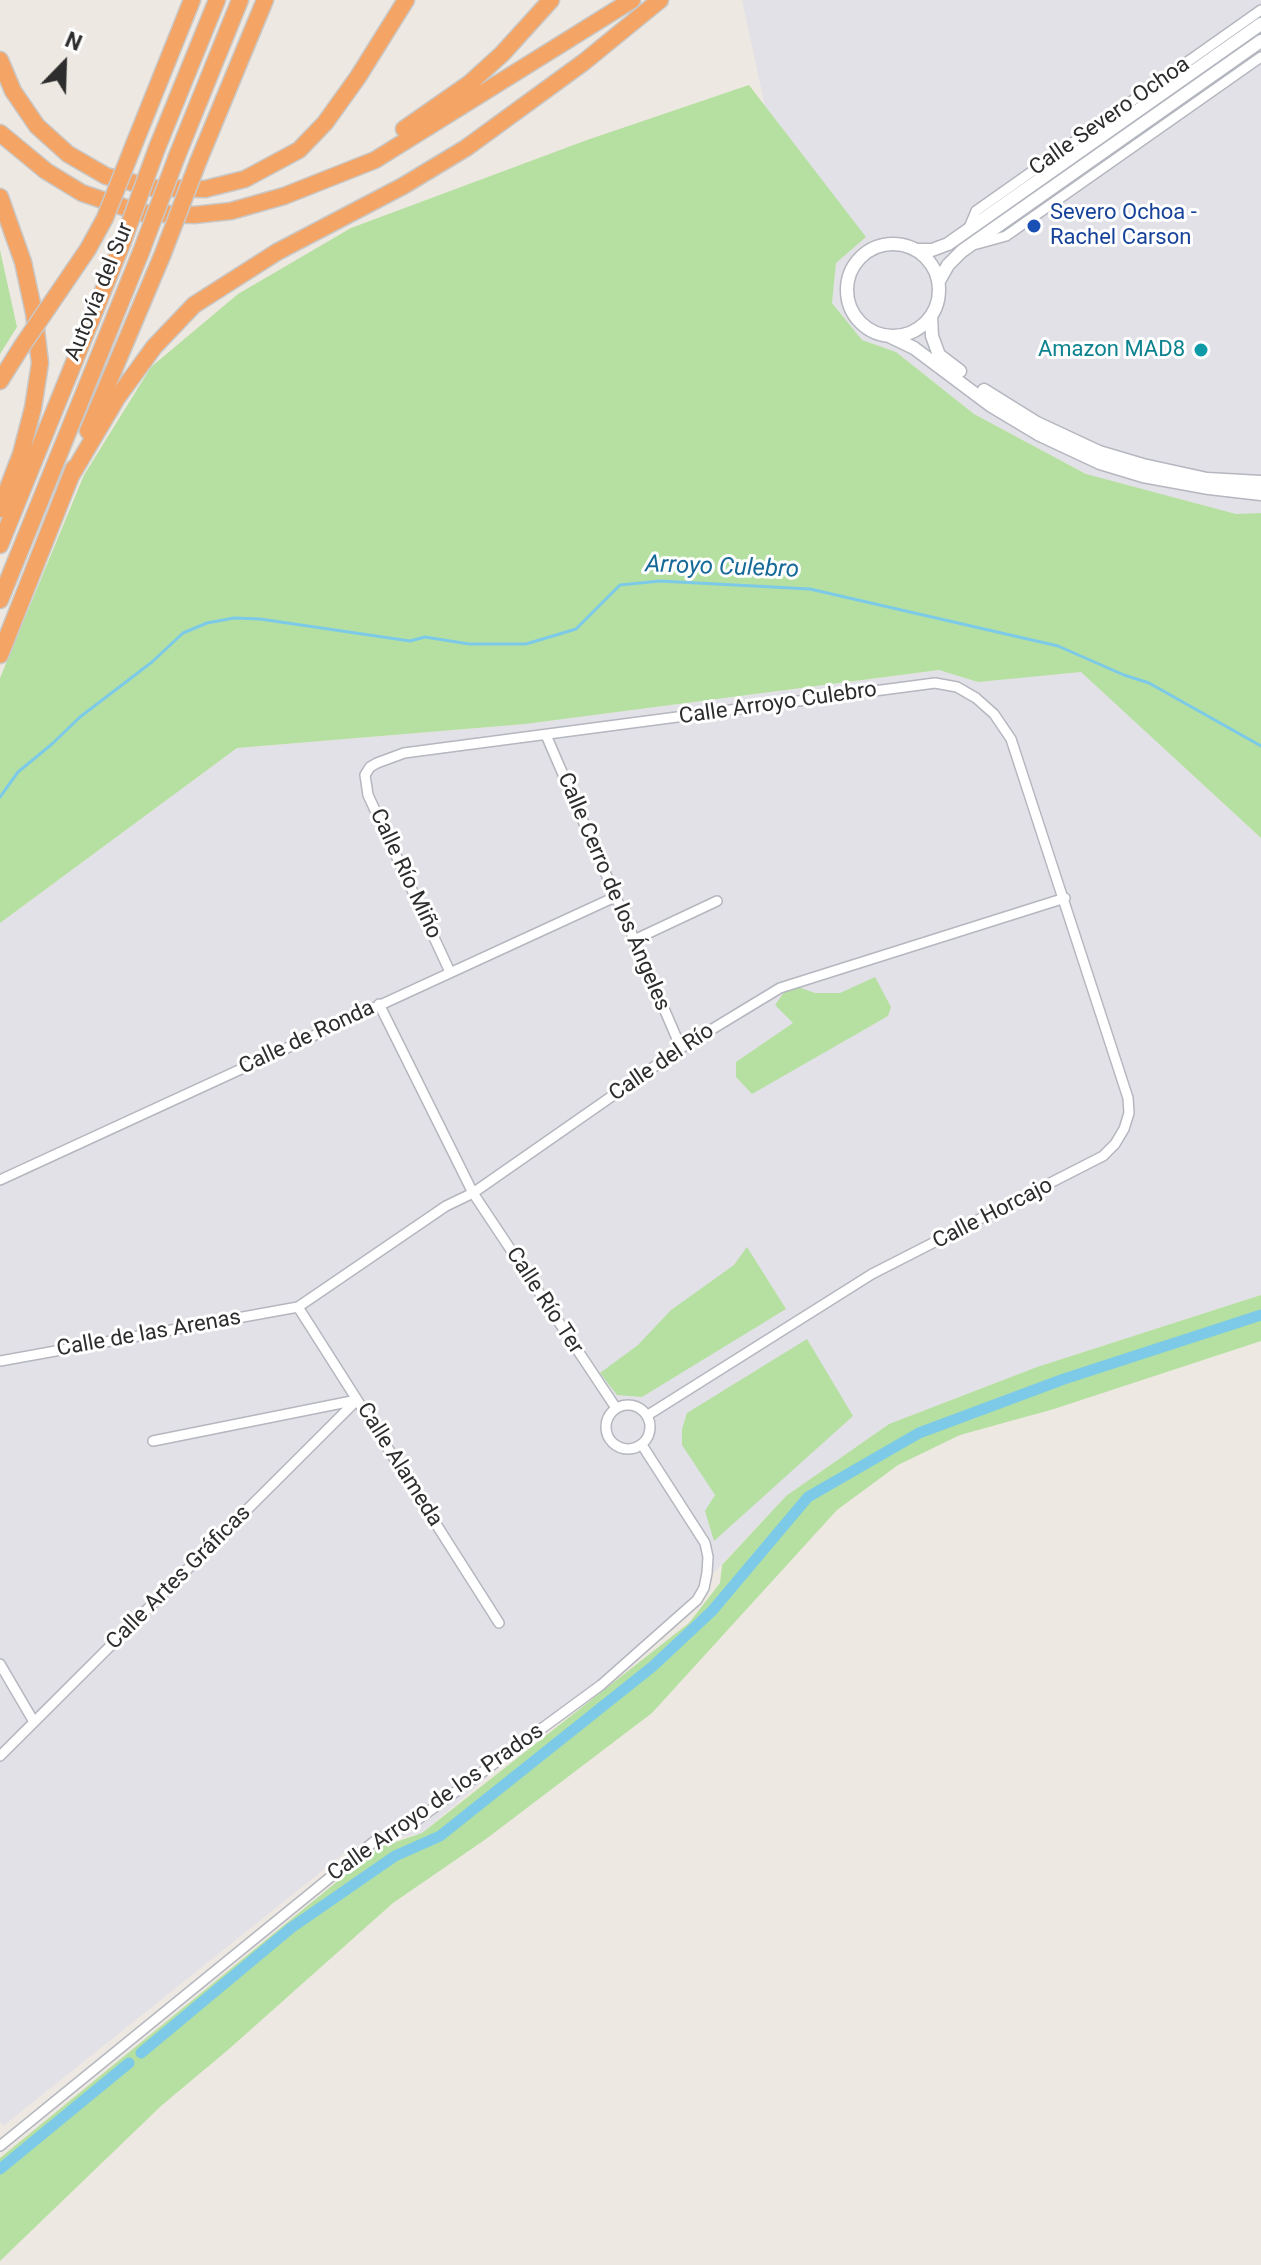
<!DOCTYPE html>
<html>
<head>
<meta charset="utf-8">
<style>
  body { margin:0 }
  #map { position:relative; width:1261px; height:2265px; overflow:hidden; background:#ede8e1; font-family:Roboto,sans-serif }
  canvas { display:block }
  .north { position:absolute; left:24px; top:24px; width:80px; height:80px; -webkit-text-stroke:6px #fff; paint-order:stroke; rotate:23deg; font-size:22px; font-weight:700; line-height:32px; text-align:center; color:#2d2d2d }
  .north::after { content:''; display:block; margin:auto; width:28px; height:36px; background:#2d2d2d; clip-path:polygon(50% 0,100% 100%,50% 72%,0 100%) }
</style>
</head>
<body>
<div id="map">
<canvas width="1261" height="2265"></canvas>
<div class="north">N</div>
</div>
<script>
const ctx = document.querySelector('canvas').getContext('2d');
ctx.lineJoin = 'round';
function fill(path, color) { ctx.fillStyle = color; ctx.fill(path, 'evenodd'); }
const shape = rows => new Path2D(rows.map(r => 'M' + r).join(''));
function strokePath(path, color, width, dash) { ctx.strokeStyle = color; ctx.lineWidth = width; ctx.lineCap = dash ? 'butt' : 'round'; ctx.setLineDash(dash || []); ctx.stroke(path); }
function drawText(font, color, halo, rows, align = 'center') {
  ctx.font = font + ' Roboto,sans-serif'; ctx.lineWidth = 6; ctx.setLineDash([]); ctx.textBaseline = 'middle'; ctx.strokeStyle = halo; ctx.fillStyle = color; for (const [text, x, y, turn = 0] of rows) {
    ctx.save(); ctx.translate(x, y); ctx.rotate((+turn || 0) * Math.PI / 180); ctx.textAlign = isNaN(turn) ? turn : align; if (halo) ctx.strokeText(text, 0, 0); ctx.fillText(text, 0, 0); ctx.restore();
  }
}
fill(shape([
  [742,0,1261,0,1261,513,1236,514,1090,476,974,414,896,352,862,340,832,303,836,263,865,237,765,106],
  [941,670,978,682,1081,671,1261,838,1261,1295,1037,1367,889,1424,786,1496,658,1632,422,1833,352,1847,3,2126,0,2122,0,923,237,748,525,724]
]), '#e2e1e7');
fill(shape([
  [749,85,866,237,836,263,832,303,862,340,896,352,974,414,1086,474,1236,514,1261,513,1261,838,1081,672,978,682,939,670,525,724,237,748,0,923,0,678,84,475,151,367,238,294,351,228,587,140],
  [0,250,17,327,0,354],
  [875,977,891,1007,888,1016,752,1094,736,1077,736,1062,793,1023,775,1005,790,984,815,993,840,993],
  [747,1247,786,1309,642,1397,617,1395,600,1373,638,1345,671,1310,734,1265],
  [1261,1295,1261,1341,1054,1409,960,1435,898,1465,837,1510,652,1713,486,1839,393,1903,229,2049,161,2106,0,2261,0,2158,378,1848,422,1833,689,1623,720,1583,722,1565,786,1496,889,1424,1037,1367],
  [807,1339,853,1416,714,1541,705,1511,715,1495,682,1445,682,1429,687,1413]
]), '#b6e0a1');
strokePath(shape([
  [0,797,18,772,52,744,80,717,152,662,183,633,207,623,234,618,260,619,410,641,425,637,469,644,526,644,576,629,620,585,660,581,810,589,1058,646,1124,675,1149,683,1261,746]
]), '#7ccae8', 3);
strokePath(shape([
  [141,2053,291,1928,395,1856,440,1836,652,1667,712,1611,808,1497,919,1433,1064,1379,1261,1315],
  [0,2169,129,2063]
]), '#7ccae8', 11);
const street = shape([
  [968,230,976,211,1261,10],
  [977,244,1006,236,1261,57],
  [546,735,681,1048],
  [634,940,717,901],
  [450,972,368,795,365,775,370,767,377,763,404,753,935,683,957,687,976,698,994,714,1011,739,1128,1098,1129,1113,1124,1129,1115,1144,1103,1156,872,1274,648,1415],
  [379,1004,473,1193,616,1408],
  [0,1180,615,897],
  [298,1307,499,1623],
  [0,1361,298,1307,446,1206,473,1193,681,1048,780,988,1065,898],
  '606 1427a22 22 0 1 1 44 0a22 22 0 1 1-44 0Z',
  [153,1441,357,1400],
  [0,1664,34,1722],
  [0,1756,357,1400],
  [0,2146,376,1840,413,1823,601,1685,697,1600,704,1588,707,1573,708,1557,705,1543,642,1445]
]);
const secondary = shape([
  '847 290a46 46 0 1 1 92 0a46 46 0 1 1-92 0Z',
  [918,250,932,250,948,244,1261,24],
  [939,281,948,265,962,251,1261,41],
  [931,316,932,336,939,355,960,371],
  [889,336,914,348,990,405,1040,435,1100,463,1143,476,1209,488,1261,494],
  [984,390,1037,423,1099,452,1143,465,1207,479,1261,482]
]);
const highway = shape([
  [0,60,13,91,37,126,68,154,106,176,154,188,205,189,245,179,299,150,325,123,358,77,406,0],
  [404,129,470,83,502,54,551,0],
  [0,133,46,171,82,193,141,213,194,215,231,211,284,196,375,160,632,0],
  [135,142,192,0],
  [157,148,217,0],
  [177,156,240,0],
  [198,162,265,0],
  [0,197,23,262,34,313,40,363,33,408,21,454,0,509],
  [0,381,22,346],
  [88,431,162,256],
  [71,476,117,398,154,347,194,305,277,252,403,186,466,148,584,62,660,0],
  [0,545,122,244],
  [0,600,141,252],
  [0,655,74,468]
]);
strokePath(street, '#b4b7bf', 12);
strokePath(secondary, '#b4b7bf', 15);
strokePath(highway, '#c8c8c8', 19);
strokePath(street, '#fff', 9);
strokePath(secondary, '#fff', 12);
strokePath(highway, '#f4a565', 16);
const highwayBridge = shape([
  [122,244,157,148],
  [141,252,177,156],
  [162,256,198,162],
  [22,346,88,249,105,218,135,142]
]);
strokePath(highwayBridge, '#c8c8c8', 19, []);
strokePath(highwayBridge, '#f4a565', 16);
for (const [x, y, r, color] of [
  [1034,226,8,"#1a4fb4"],
  [1201,350,8,"#0f9aa8"]
]) { const dot = new Path2D(); dot.arc(x, y, r, 0, 2 * Math.PI); ctx.fillStyle = color; ctx.fill(dot); strokePath(dot, '#fff', 3); }
drawText('22px', '#2d2d2d', '#fff', [
  ["Calle Severo Ochoa",1110,117,-35],
  ["Autovía del Sur",100,292,-68],
  ["Calle Arroyo Culebro",778,704,-8],
  ["Calle Río Miño",405,874,65],
  ["Calle Cerro de los Ángeles",613,892,67],
  ["Calle de Ronda",307,1038,-25],
  ["Calle del Río",662,1063,-34],
  ["Calle Horcajo",993,1214,-27],
  ["Calle Río Ter",544,1301,57],
  ["Calle de las Arenas",149,1334,-10],
  ["Calle Alameda",399,1465,58],
  ["Calle Artes Gráficas",179,1578,-45],
  ["Calle Arroyo de los Prados",436,1803,-35]
]);
drawText('22px', '#164399', '#fff', [
  ["Severo Ochoa -",1050,213],
  ["Rachel Carson",1050,238]
], 'left');
drawText('22px', '#0d838f', '#fff', [
  ["Amazon MAD8",1185,350]
], 'right');
drawText('italic 24px', '#176a98', '#fff', [
  ["Arroyo Culebro",722,568,2]
]);
</script>
</body>
</html>
